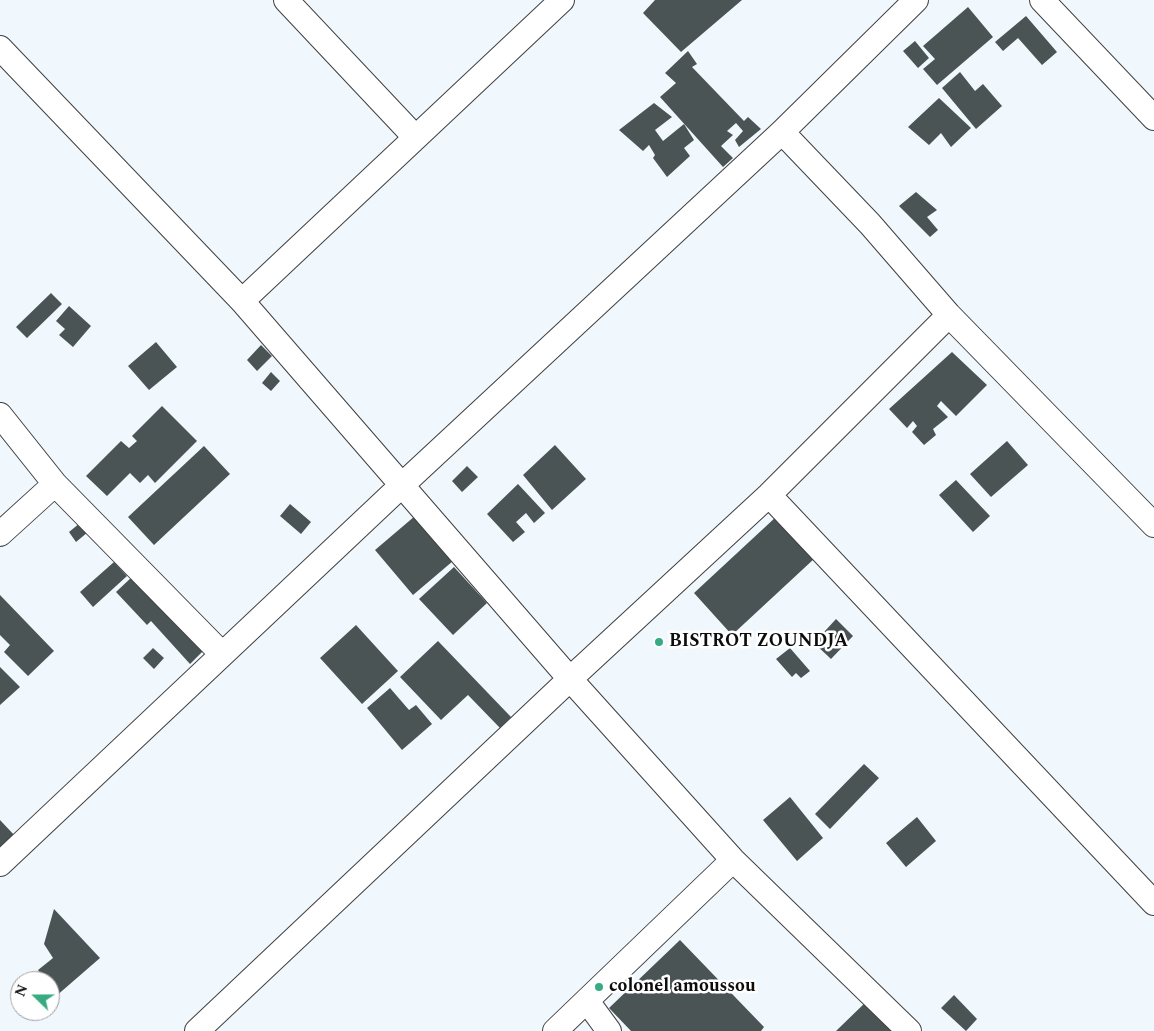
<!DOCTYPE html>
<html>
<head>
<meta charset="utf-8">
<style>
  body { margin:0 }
  #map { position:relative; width:1154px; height:1031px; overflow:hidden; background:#f0f7fd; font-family:Spectral,serif }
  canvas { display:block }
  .north { position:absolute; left:10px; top:971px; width:50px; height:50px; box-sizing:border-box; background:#fff; border:1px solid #9e9e9e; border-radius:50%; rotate:292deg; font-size:14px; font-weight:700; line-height:20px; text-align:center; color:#0d0d0d }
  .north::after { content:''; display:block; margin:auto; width:18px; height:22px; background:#38ab82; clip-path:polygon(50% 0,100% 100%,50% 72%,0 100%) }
</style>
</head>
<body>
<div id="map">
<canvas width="1154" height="1031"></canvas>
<div class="north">N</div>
</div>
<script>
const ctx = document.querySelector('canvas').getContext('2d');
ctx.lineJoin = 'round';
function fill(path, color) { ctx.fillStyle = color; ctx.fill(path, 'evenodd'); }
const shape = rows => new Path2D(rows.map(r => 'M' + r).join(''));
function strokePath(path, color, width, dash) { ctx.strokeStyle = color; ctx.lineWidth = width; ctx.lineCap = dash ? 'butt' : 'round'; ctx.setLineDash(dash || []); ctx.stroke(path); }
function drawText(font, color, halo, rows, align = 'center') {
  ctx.font = font + ' Spectral,serif'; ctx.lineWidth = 5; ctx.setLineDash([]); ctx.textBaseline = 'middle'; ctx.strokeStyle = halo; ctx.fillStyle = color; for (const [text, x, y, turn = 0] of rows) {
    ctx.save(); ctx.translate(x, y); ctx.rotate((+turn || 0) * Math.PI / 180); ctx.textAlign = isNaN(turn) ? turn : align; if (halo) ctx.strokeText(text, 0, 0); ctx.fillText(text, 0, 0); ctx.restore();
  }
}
fill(shape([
  [655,0,742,0,681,52,643,13],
  [968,7,993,37,937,85,923,69,935,59,923,46],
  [1026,16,1057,52,1042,65,1018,38,1003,51,995,42],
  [915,41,929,58,918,68,903,51],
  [688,51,697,64,692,67,744,121,748,117,761,129,739,147,735,140,743,131,736,123,727,131,733,135,721,146,733,158,723,167,660,97,676,83,665,73],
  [960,72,975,91,983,84,1002,106,976,129,942,88],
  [939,98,971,128,951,147,941,133,929,145,908,127],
  [654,103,672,117,655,130,663,141,684,124,694,140,684,148,690,156,667,177,653,158,655,155,649,145,643,151,619,130],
  [916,192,937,210,927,217,938,230,930,237,899,206],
  [51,293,62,304,27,338,16,327],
  [69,306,91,326,73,347,59,335,65,329,56,321],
  [156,342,177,367,149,390,128,366],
  [261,345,272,356,257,371,247,360],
  [952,352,987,385,956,416,941,401,937,406,948,417,933,429,936,435,924,445,912,432,917,426,913,421,907,428,889,409],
  [271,372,280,381,271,391,262,383],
  [162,406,197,441,155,483,148,475,140,483,130,473,107,496,86,476,121,441,129,448,137,441,132,436],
  [1007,441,1028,465,991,497,970,474],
  [555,445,586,479,552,510,523,475],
  [204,446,230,474,154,545,128,517],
  [467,466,478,477,462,492,452,481],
  [956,480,990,516,973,532,939,495],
  [518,484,545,513,534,523,526,513,516,522,525,532,513,542,487,514],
  [290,504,311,522,301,534,280,516],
  [415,516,453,561,413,595,375,550],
  [777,516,815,558,732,635,694,593],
  [80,523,88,532,76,542,69,532],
  [114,562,127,576,93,607,80,592],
  [454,567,487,603,453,635,419,599],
  [133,576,203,651,190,664,151,621,147,625,116,592],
  [0,595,54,651,28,676,4,652,10,645,0,635],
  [836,619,853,636,831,659,814,643],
  [356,625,398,671,362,704,320,658],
  [438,641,511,717,500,728,468,695,441,720,400,677],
  [153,648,164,658,154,669,143,658],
  [790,648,810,671,801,678,796,673,792,677,776,659],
  [0,667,20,687,0,705],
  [390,688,409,710,416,705,432,724,402,750,367,708],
  [864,764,879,778,830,829,815,814],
  [790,797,823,838,797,861,763,820],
  [917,817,936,841,906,867,886,843],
  [0,820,16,837,0,852],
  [54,909,100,958,55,997,50,989,50,981,45,981,38,970,53,958,44,944],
  [680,940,764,1027,761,1031,631,1031,609,1008],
  [954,995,977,1019,966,1031,941,1008],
  [870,998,902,1031,836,1031]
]), '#4b5455');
const minor = shape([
  [286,0,415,137],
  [1042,0,1154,118],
  [0,48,242,301,570,679,733,860,909,1031],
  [782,132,870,224,949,315,1154,525],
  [242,301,562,0],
  [0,415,55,484,222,654],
  [769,495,1154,903],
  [0,534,55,484],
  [0,864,401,486,782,132,916,0],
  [587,1001,609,1031],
  [197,1031,570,679,769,495,949,315],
  [555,1031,733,860]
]);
strokePath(minor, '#404040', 26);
strokePath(minor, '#fff', 24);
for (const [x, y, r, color] of [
  [659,642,5,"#38ab82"],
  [599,987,5,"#38ab82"]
]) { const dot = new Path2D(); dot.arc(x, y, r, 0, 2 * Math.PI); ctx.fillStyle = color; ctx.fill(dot); strokePath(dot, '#fff', 2); }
drawText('bold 18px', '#0d0d0d', '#fff', [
  ["BISTROT ZOUNDJA",669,642],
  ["colonel amoussou",609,987]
], 'left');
</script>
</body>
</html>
